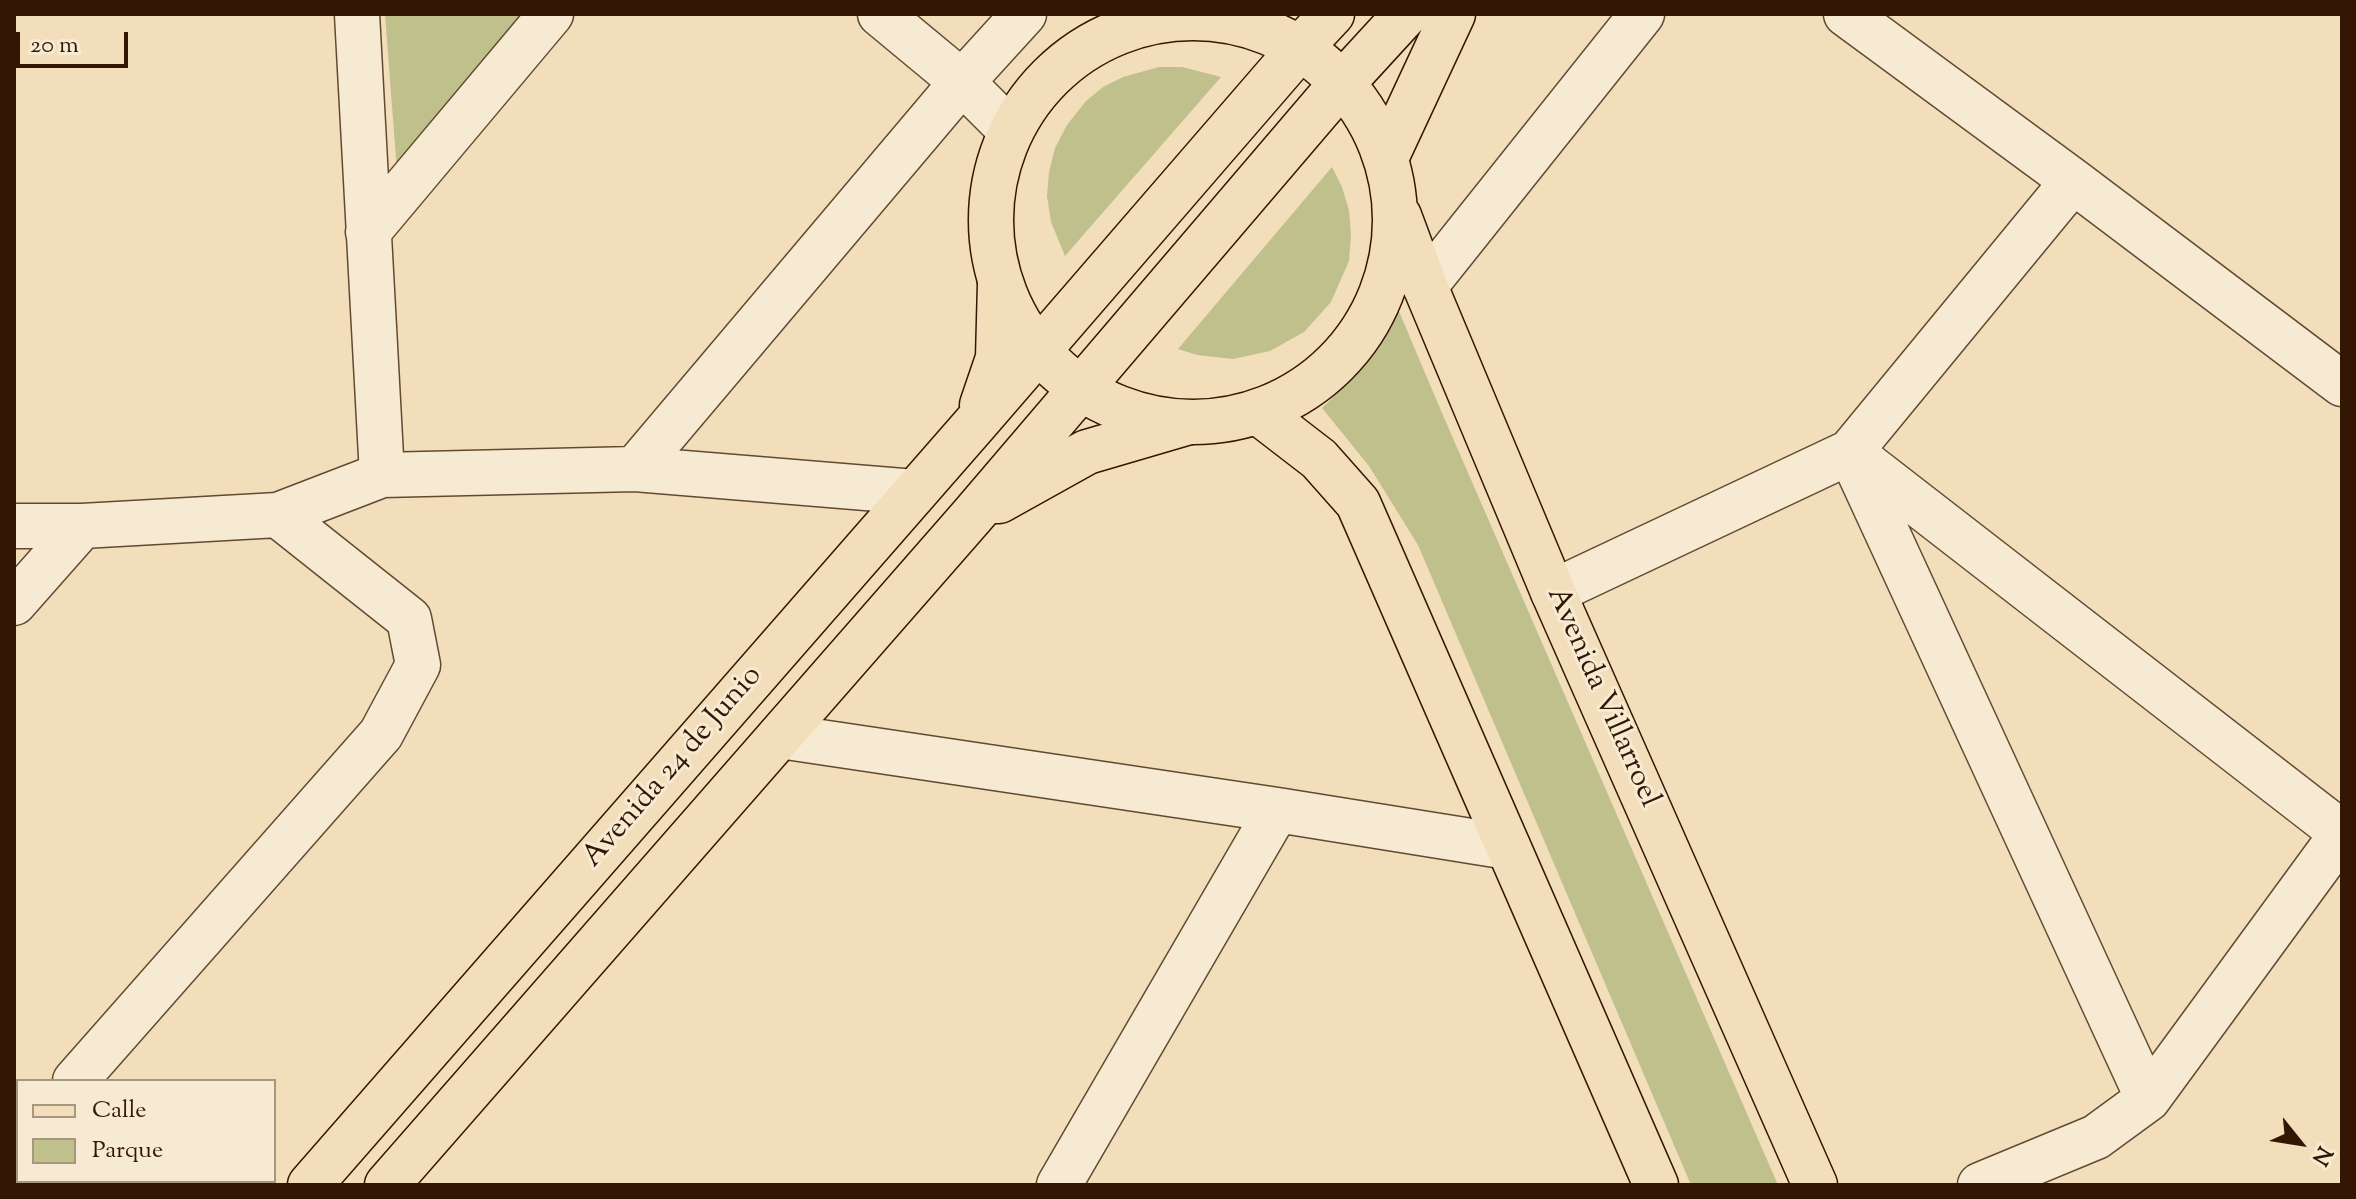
<!DOCTYPE html>
<html>
<head>
<meta charset="utf-8">
<style>
  body { margin:0 }
  #map { position:relative; width:2356px; height:1199px; overflow:hidden; background:#f2deba; font-family:"Sorts Mill Goudy",serif }
  canvas { display:block }
  .frame { position:absolute; inset:0; border:16px solid #331704; pointer-events:none }
  .legend { position:absolute; left:16px; top:1079px; width:260px; height:104px; box-sizing:border-box; background:#f7ead2; border:2px solid #a99680; margin:0; padding:10px 14px; list-style:none; font-size:24px; color:#331704 }
  .legend li { display:flex; align-items:center; gap:16px; height:40px }
  .legend b { width:40px; border:2px solid #a99680 }
  .north { position:absolute; left:2260px; top:1103px; width:80px; height:80px; -webkit-text-stroke:6px #f7ead2; paint-order:stroke; rotate:120deg; font-size:22px; font-weight:700; line-height:32px; text-align:center; color:#331704 }
  .north::after { content:''; display:block; margin:auto; width:28px; height:36px; background:#331704; clip-path:polygon(50% 0,100% 100%,50% 72%,0 100%) }
  .scale { position:absolute; left:16px; top:32px; width:112px; height:36px; box-sizing:border-box; border:4px solid #331704; border-top:0; padding-left:10px; font-size:24px; line-height:28px; white-space:nowrap; color:#331704; -webkit-text-stroke:6px #f7ead2; paint-order:stroke }
</style>
</head>
<body>
<div id="map">
<canvas width="2356" height="1199"></canvas>
<div class="frame"></div>
<ul class="legend">
<li><b style="height:10px;background:#f2deba"></b>Calle</li>
<li><b style="height:22px;background:#bfc08c"></b>Parque</li>
</ul>
<div class="north">N</div>
<div class="scale">20 m</div>
</div>
<script>
const ctx = document.querySelector('canvas').getContext('2d');
ctx.lineJoin = 'round';
function fill(path, color) { ctx.fillStyle = color; ctx.fill(path, 'evenodd'); }
const shape = rows => new Path2D(rows.map(r => 'M' + r).join(''));
function strokePath(path, color, width, dash) { ctx.strokeStyle = color; ctx.lineWidth = width; ctx.lineCap = dash ? 'butt' : 'round'; ctx.setLineDash(dash || []); ctx.stroke(path); }
function drawText(font, color, halo, rows, align = 'center') {
  ctx.font = font + ' "Sorts Mill Goudy",serif'; ctx.lineWidth = 6; ctx.setLineDash([]); ctx.textBaseline = 'middle'; ctx.strokeStyle = halo; ctx.fillStyle = color; for (const [text, x, y, turn = 0] of rows) {
    ctx.save(); ctx.translate(x, y); ctx.rotate((+turn || 0) * Math.PI / 180); ctx.textAlign = isNaN(turn) ? turn : align; if (halo) ctx.strokeText(text, 0, 0); ctx.fillText(text, 0, 0); ctx.restore();
  }
}
fill(shape([
  [385,14,525,14,397,172],
  [1159,67,1182,67,1221,77,1065,256,1051,222,1047,196,1049,172,1055,148,1067,125,1086,101,1103,87,1123,77],
  [1332,167,1342,187,1349,210,1351,235,1349,261,1331,302,1304,332,1270,351,1233,359,1197,355,1178,349],
  [1395,302,1442,413,1778,1185,1691,1185,1418,545,1369,466,1322,408,1343,388,1367,353]
]), '#bfc08c');
const minor = shape([
  [357,14,382,475],
  [880,14,962,82,1011,131],
  [1846,14,2073,181,2342,384],
  [368,232,551,14],
  [1425,286,1642,14],
  [1850,452,2148,1099],
  [1857,457,2342,833],
  [635,469,962,82,1024,14],
  [14,526,82,526,278,515,382,475,635,469,915,492],
  [1553,592,1850,452,2073,181],
  [14,603,82,526],
  [780,736,1277,810,1508,847],
  [75,1081,381,734,418,665,409,619,278,515],
  [14,1150,18,1146],
  [1059,1185,1277,810],
  [1980,1185,2096,1137,2148,1099,2342,834]
]);
const major = shape([
  '991 220a202 202 0 1 1 404 0a202 202 0 1 1-404 0Z',
  [1399,216,1425,286,1553,592,1815,1185],
  [1258,412,1319,459,1358,503,1656,1185]
]);
const highway = shape([
  [1229,20,1239,14],
  [1386,158,1453,14],
  [982,405,998,358,1000,283],
  [999,501,1087,452,1186,423],
  [310,1185,975,424,1301,47,1332,14],
  [387,1185,972,516,1328,99,1406,14]
]);
strokePath(minor, '#634932', 47);
strokePath(major, '#331704', 47);
strokePath(highway, '#331704', 47);
strokePath(minor, '#f7ead2', 44);
strokePath(major, '#f2deba', 44);
strokePath(highway, '#f2deba', 44);
drawText('30px', '#331704', '#f7ead2', [
  ["Avenida Villarroel",1601,698,66],
  ["Avenida 24 de Junio",674,768,-49]
]);
</script>
</body>
</html>
